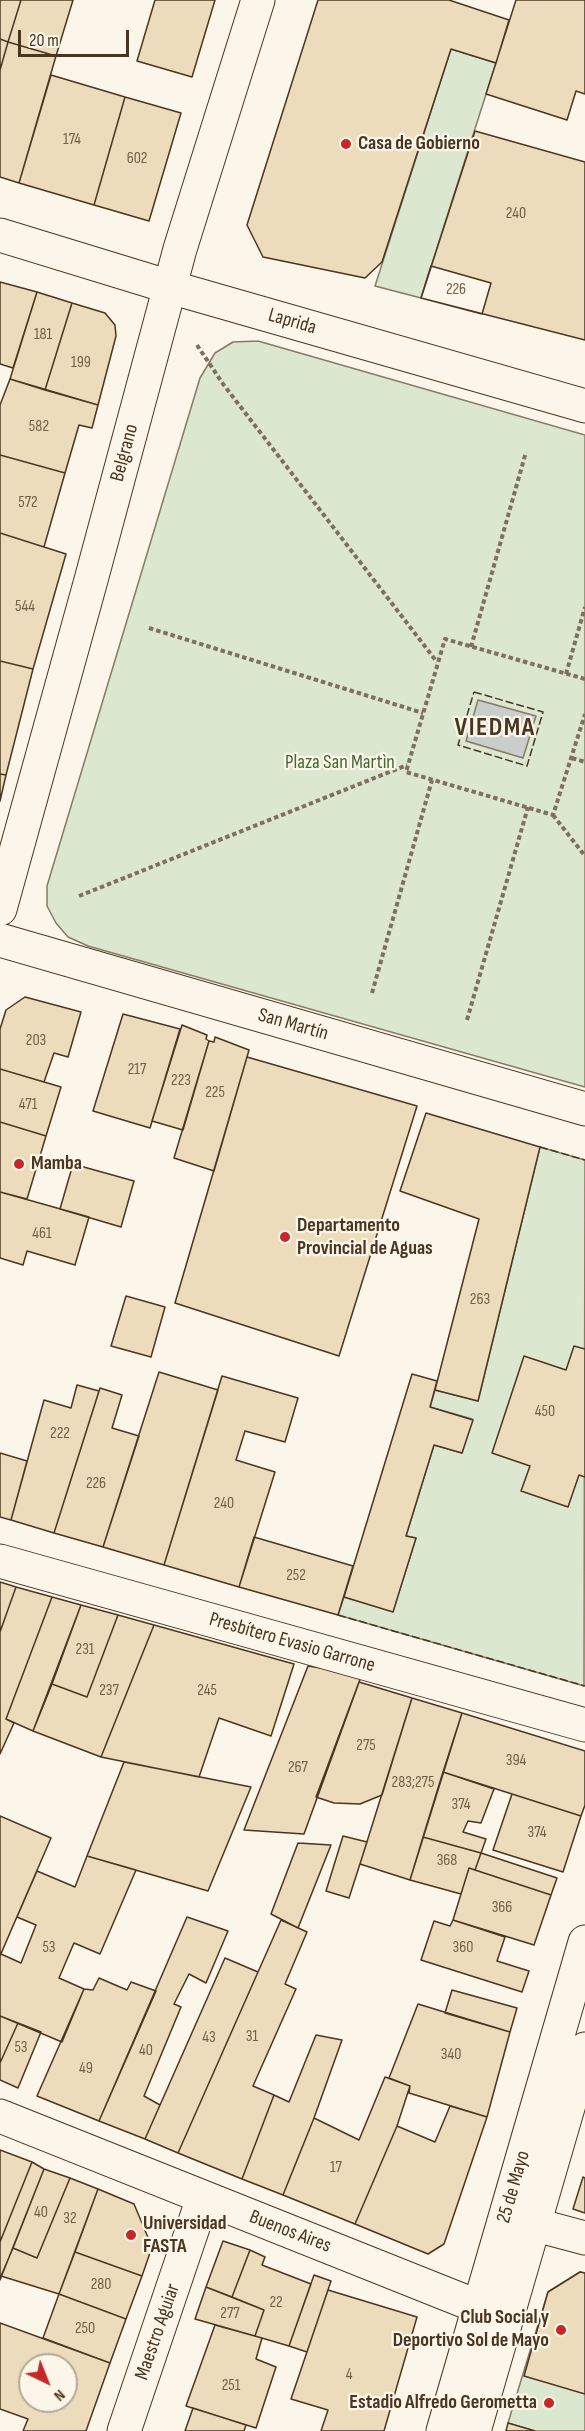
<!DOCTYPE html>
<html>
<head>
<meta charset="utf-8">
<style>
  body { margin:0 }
  #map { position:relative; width:585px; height:2431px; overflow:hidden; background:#fbf6e9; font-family:"Sofia Sans Condensed",sans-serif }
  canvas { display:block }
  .north { position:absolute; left:18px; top:2353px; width:60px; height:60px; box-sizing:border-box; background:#fbf6e9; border:2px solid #b4a999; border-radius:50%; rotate:137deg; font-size:16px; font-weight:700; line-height:24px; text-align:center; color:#4a3520 }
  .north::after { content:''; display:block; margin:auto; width:21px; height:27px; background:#c62828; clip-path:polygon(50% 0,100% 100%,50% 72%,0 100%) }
  .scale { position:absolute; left:18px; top:30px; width:111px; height:27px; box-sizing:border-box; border:3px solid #4a3520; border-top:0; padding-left:8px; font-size:18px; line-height:21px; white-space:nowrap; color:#4a3520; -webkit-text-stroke:4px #fbf6e9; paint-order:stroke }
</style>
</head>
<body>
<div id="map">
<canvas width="585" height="2431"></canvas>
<div class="north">N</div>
<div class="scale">20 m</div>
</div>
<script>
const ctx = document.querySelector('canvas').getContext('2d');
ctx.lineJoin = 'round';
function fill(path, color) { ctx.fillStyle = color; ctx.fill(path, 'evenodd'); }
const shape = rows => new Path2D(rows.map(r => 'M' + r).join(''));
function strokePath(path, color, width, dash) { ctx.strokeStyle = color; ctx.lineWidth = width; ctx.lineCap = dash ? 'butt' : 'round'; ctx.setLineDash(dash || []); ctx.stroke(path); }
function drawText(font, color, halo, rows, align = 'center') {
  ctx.font = font + ' "Sofia Sans Condensed",sans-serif'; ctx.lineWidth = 4.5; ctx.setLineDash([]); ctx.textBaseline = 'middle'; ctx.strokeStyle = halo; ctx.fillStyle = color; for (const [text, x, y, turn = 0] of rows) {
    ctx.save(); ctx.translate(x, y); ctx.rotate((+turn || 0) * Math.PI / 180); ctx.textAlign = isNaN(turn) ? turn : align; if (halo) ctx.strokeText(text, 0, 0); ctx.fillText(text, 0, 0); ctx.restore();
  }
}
const green = shape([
  [451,49,496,63,421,298,375,286,451,49],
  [258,341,585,435,585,1087,88,946,68,937,56,923,47,906,47,886,200,378,215,353,233,342,258,341],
  [540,1147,585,1160,584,1686,338,1615,344,1597,393,1611,416,1538,406,1536,434,1445,462,1453,472,1419,430,1407,435,1390,478,1401,540,1147],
  [580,2272,585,2273,585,2431,535,2431,508,2423,548,2292,580,2272]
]);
fill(green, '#dce7d0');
strokePath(green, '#887966', 1.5);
const water = shape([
  [478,700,536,716,523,758,466,741,478,700]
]);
fill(water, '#c9cecd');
strokePath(water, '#887966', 1.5);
const building = shape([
  [0,0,21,0,8,42,0,39,0,0],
  [21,0,73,0,56,56,8,42,21,0],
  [155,0,215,0,192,77,137,61,155,0],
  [318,0,449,0,509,20,496,63,451,49,382,262,365,278,263,257,247,225,318,0],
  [516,0,585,0,585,94,576,91,567,120,486,94,516,0],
  [0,39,8,42,0,70,0,39],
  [8,42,56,56,19,183,0,177,0,70,8,42],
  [51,75,125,97,94,205,19,183,51,75],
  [125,97,181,113,149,221,94,205,125,97],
  [475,131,585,162,585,340,421,298,475,131],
  [431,266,491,283,482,314,421,298,431,266],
  [0,282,37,292,13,368,0,364,0,282],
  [37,292,72,303,45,390,10,379,37,292],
  [72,303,105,313,115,325,116,336,98,405,45,390,72,303],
  [10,379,98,405,92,428,79,425,65,473,0,455,0,405,10,379],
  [0,455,65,473,44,547,0,533,0,455],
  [0,533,66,554,33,669,0,661,0,533],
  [0,661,33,669,6,775,0,774,0,661],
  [0,774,6,775,0,801,0,774],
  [25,997,81,1012,68,1057,54,1053,44,1082,0,1069,0,1029,6,1010,25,997],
  [123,1014,180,1029,150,1128,93,1111,123,1014],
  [182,1025,207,1035,206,1039,209,1041,183,1130,152,1121,182,1025],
  [215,1037,249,1050,214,1171,174,1158,209,1041,214,1042,215,1037],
  [247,1057,417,1106,339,1356,175,1303,247,1057],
  [0,1069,61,1087,46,1136,0,1122,0,1069],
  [426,1113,540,1147,478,1401,435,1390,479,1219,400,1191,426,1113],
  [0,1122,46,1136,27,1199,0,1192,0,1122],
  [73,1164,134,1181,121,1227,60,1209,73,1164],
  [0,1192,89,1217,75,1265,27,1251,23,1265,0,1258,0,1192],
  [126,1296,165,1307,151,1357,111,1346,126,1296],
  [574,1346,585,1349,585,1477,579,1475,568,1507,521,1491,530,1466,492,1453,524,1356,566,1370,574,1346],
  [159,1372,218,1390,164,1565,103,1547,159,1372],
  [412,1374,437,1381,430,1407,473,1420,462,1453,434,1445,406,1536,416,1538,393,1612,344,1597,412,1374],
  [222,1376,298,1398,285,1442,245,1431,236,1460,275,1472,239,1587,164,1565,222,1376],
  [77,1385,99,1391,54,1533,11,1520,44,1400,71,1408,77,1385],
  [100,1388,122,1395,112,1428,139,1436,103,1547,54,1533,100,1388],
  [0,1453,27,1461,11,1520,0,1517,0,1453],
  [254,1537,353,1566,338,1615,239,1587,254,1537],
  [0,1582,16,1587,0,1632,0,1582],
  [16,1587,52,1597,6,1719,14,1723,0,1754,0,1632,16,1587],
  [52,1597,81,1605,33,1731,6,1719,52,1597],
  [81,1605,118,1615,87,1697,52,1684,81,1605],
  [118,1615,154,1625,101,1757,33,1731,52,1684,87,1697,118,1615],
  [154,1625,294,1664,271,1736,219,1718,199,1777,101,1757,154,1625],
  [308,1666,362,1674,304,1834,244,1830,308,1666],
  [359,1682,412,1698,382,1795,360,1804,334,1803,316,1797,359,1682],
  [412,1698,462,1713,410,1880,360,1864,412,1698],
  [462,1713,585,1751,585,1805,581,1816,443,1772,462,1713],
  [124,1762,251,1787,208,1891,87,1856,124,1762],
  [443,1772,494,1789,481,1823,468,1821,463,1832,486,1839,481,1853,423,1837,443,1772],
  [512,1794,581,1816,563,1872,493,1850,512,1794],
  [0,1816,51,1838,0,1956,0,1816],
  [343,1836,367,1842,349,1898,326,1891,343,1836],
  [423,1837,481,1853,475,1870,469,1868,461,1894,410,1880,423,1837],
  [298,1843,331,1845,298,1928,271,1914,298,1843],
  [481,1853,557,1878,551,1895,475,1870,481,1853],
  [87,1856,136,1870,100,1954,74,1943,59,1978,84,1989,62,2042,0,2016,0,1956,1,1954,21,1963,36,1925,17,1917,37,1871,75,1887,87,1856],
  [469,1868,551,1895,534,1945,453,1920,469,1868],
  [187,1917,228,1931,206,1983,189,1974,174,2004,181,2007,144,2096,160,2105,145,2139,99,2121,187,1917],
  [281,1920,307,1932,285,1984,296,1989,253,2086,274,2095,242,2179,178,2153,281,1920],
  [453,1920,505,1937,497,1961,529,1971,522,1992,421,1960,434,1921,450,1926,453,1920],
  [225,1958,258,1972,178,2153,145,2139,225,1958],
  [99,1978,127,1990,131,1982,156,1991,99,2121,37,2096,84,1989,93,1990,99,1978],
  [452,1990,517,2008,510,2032,445,2013,452,1990],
  [418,2004,510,2032,487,2117,409,2093,410,2086,389,2078,418,2004],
  [0,2016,18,2023,0,2063,0,2016],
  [18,2023,41,2032,18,2088,0,2080,0,2063,18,2023],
  [316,2035,342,2040,314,2118,283,2195,242,2179,274,2095,289,2102,316,2035],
  [385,2077,410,2086,397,2126,355,2224,283,2195,314,2118,359,2140,385,2077],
  [450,2106,487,2117,444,2244,428,2254,355,2224,397,2126,435,2142,450,2106],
  [0,2150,32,2162,0,2242,0,2150],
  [32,2162,44,2169,0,2280,0,2242,32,2162],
  [44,2169,70,2178,37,2258,13,2248,44,2169],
  [583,2177,585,2178,585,2213,573,2209,583,2177],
  [70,2178,98,2189,59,2294,1,2276,13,2248,37,2258,70,2178],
  [98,2189,134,2204,152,2247,142,2276,75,2252,98,2189],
  [223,2241,250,2250,232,2297,206,2287,223,2241],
  [250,2250,265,2257,262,2265,311,2284,289,2346,255,2336,264,2310,232,2297,250,2250],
  [75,2252,142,2276,126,2319,59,2294,75,2252],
  [580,2272,585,2273,585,2394,524,2376,548,2292,580,2272],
  [314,2275,331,2281,307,2352,289,2346,314,2275],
  [206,2287,264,2310,255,2336,195,2319,206,2287],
  [328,2290,417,2317,384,2431,321,2431,328,2410,291,2399,328,2290],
  [59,2294,126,2319,110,2363,43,2338,59,2294],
  [0,2323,110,2363,86,2431,23,2431,28,2419,0,2409,0,2323],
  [30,2365,66,2365,66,2401,30,2401,30,2365],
  [215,2325,262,2338,256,2359,276,2367,256,2428,186,2406,215,2325],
  [193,2408,246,2425,244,2431,185,2431,193,2408],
  [508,2423,535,2431,506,2431,508,2423]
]);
fill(building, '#ecdcbc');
strokePath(building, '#4a3520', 1.5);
const minor = shape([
  [0,235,170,287,585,406],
  [0,909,91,580,180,249,258,0],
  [0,1561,585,1725],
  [0,2116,479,2307],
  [506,2217,585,2238],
  [124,2431,203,2198]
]);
const major = shape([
  [0,940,585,1109],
  [443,2431,585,1942],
  [474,2431,585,2049]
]);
strokePath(minor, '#4a3520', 35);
strokePath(major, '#4a3520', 35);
strokePath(shape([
  [197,345,223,384,437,662],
  [149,628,423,713],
  [471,647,526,452],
  [566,674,585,607],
  [585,679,445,639,406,772,553,815,585,714],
  [572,758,585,762],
  [553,815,585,856],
  [79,896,407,765],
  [372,993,432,780],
  [467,1020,528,807]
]), '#7f6f5c', 4, [4.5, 3]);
strokePath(minor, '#fbf6e9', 33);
strokePath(major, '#fbf6e9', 33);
strokePath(shape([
  [474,692,543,712,527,766,458,745,474,692],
  [540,1147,585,1160],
  [338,1615,585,1686]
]), '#4a3520', 1.5, [8, 3]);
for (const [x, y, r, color] of [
  [346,144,6,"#c62828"],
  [19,1164,6,"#c62828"],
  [285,1237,6,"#c62828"],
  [131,2235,6,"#c62828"],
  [561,2330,6,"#c62828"],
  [549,2403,6,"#c62828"]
]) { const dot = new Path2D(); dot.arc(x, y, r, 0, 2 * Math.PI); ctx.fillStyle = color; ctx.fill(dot); strokePath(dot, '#fbf6e9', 2); }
drawText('16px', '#725f47', null, [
  ["174",72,140],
  ["602",137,159],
  ["240",516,214],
  ["226",456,290],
  ["181",43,335],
  ["199",81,363],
  ["582",39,427],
  ["572",28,503],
  ["544",25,607],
  ["203",36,1041],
  ["217",137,1070],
  ["223",181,1081],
  ["225",215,1093],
  ["471",28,1105],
  ["461",42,1234],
  ["263",480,1300],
  ["450",545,1412],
  ["222",60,1434],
  ["226",96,1484],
  ["240",224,1504],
  ["252",296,1576],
  ["231",85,1650],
  ["237",109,1691],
  ["245",207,1691],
  ["275",366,1746],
  ["394",516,1761],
  ["267",298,1768],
  ["283;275",413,1783],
  ["374",461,1805],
  ["374",537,1833],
  ["368",447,1861],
  ["366",502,1908],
  ["53",49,1948],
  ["360",463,1948],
  ["31",252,2037],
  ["43",209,2038],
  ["53",21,2048],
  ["40",146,2051],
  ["340",451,2055],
  ["49",86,2069],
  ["17",336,2168],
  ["40",41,2213],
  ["32",70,2219],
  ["280",101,2285],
  ["22",276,2303],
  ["277",230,2314],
  ["250",85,2329],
  ["4",349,2375],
  ["251",231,2386]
]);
drawText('bold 20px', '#4a3520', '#fbf6e9', [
  ["Casa de Gobierno",358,144],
  ["Mamba",31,1164],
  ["Departamento",297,1226],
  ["Provincial de Aguas",297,1249],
  ["Universidad",143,2224],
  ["FASTA",143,2247],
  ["Club Social y",549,2318,"right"],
  ["Deportivo Sol de Mayo",549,2341,"right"],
  ["Estadio Alfredo Gerometta",537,2403,"right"]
], 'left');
drawText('20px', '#4a3520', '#fbf6e9', [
  ["Laprida",292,322,16],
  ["Belgrano",125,453,-75],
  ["San Martín",293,1025,16],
  ["Presbítero Evasio Garrone",292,1643,16],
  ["25 de Mayo",514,2187,-74],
  ["Buenos Aires",290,2232,21],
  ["Maestro Aguiar",158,2332,-71]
]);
drawText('20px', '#436837', '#fbf6e9', [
  ["Plaza San Martìn",340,763]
]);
ctx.letterSpacing = '1.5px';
drawText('bold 26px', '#4a3520', '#fbf6e9', [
  ["VIEDMA",495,728]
]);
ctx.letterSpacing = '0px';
</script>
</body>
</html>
